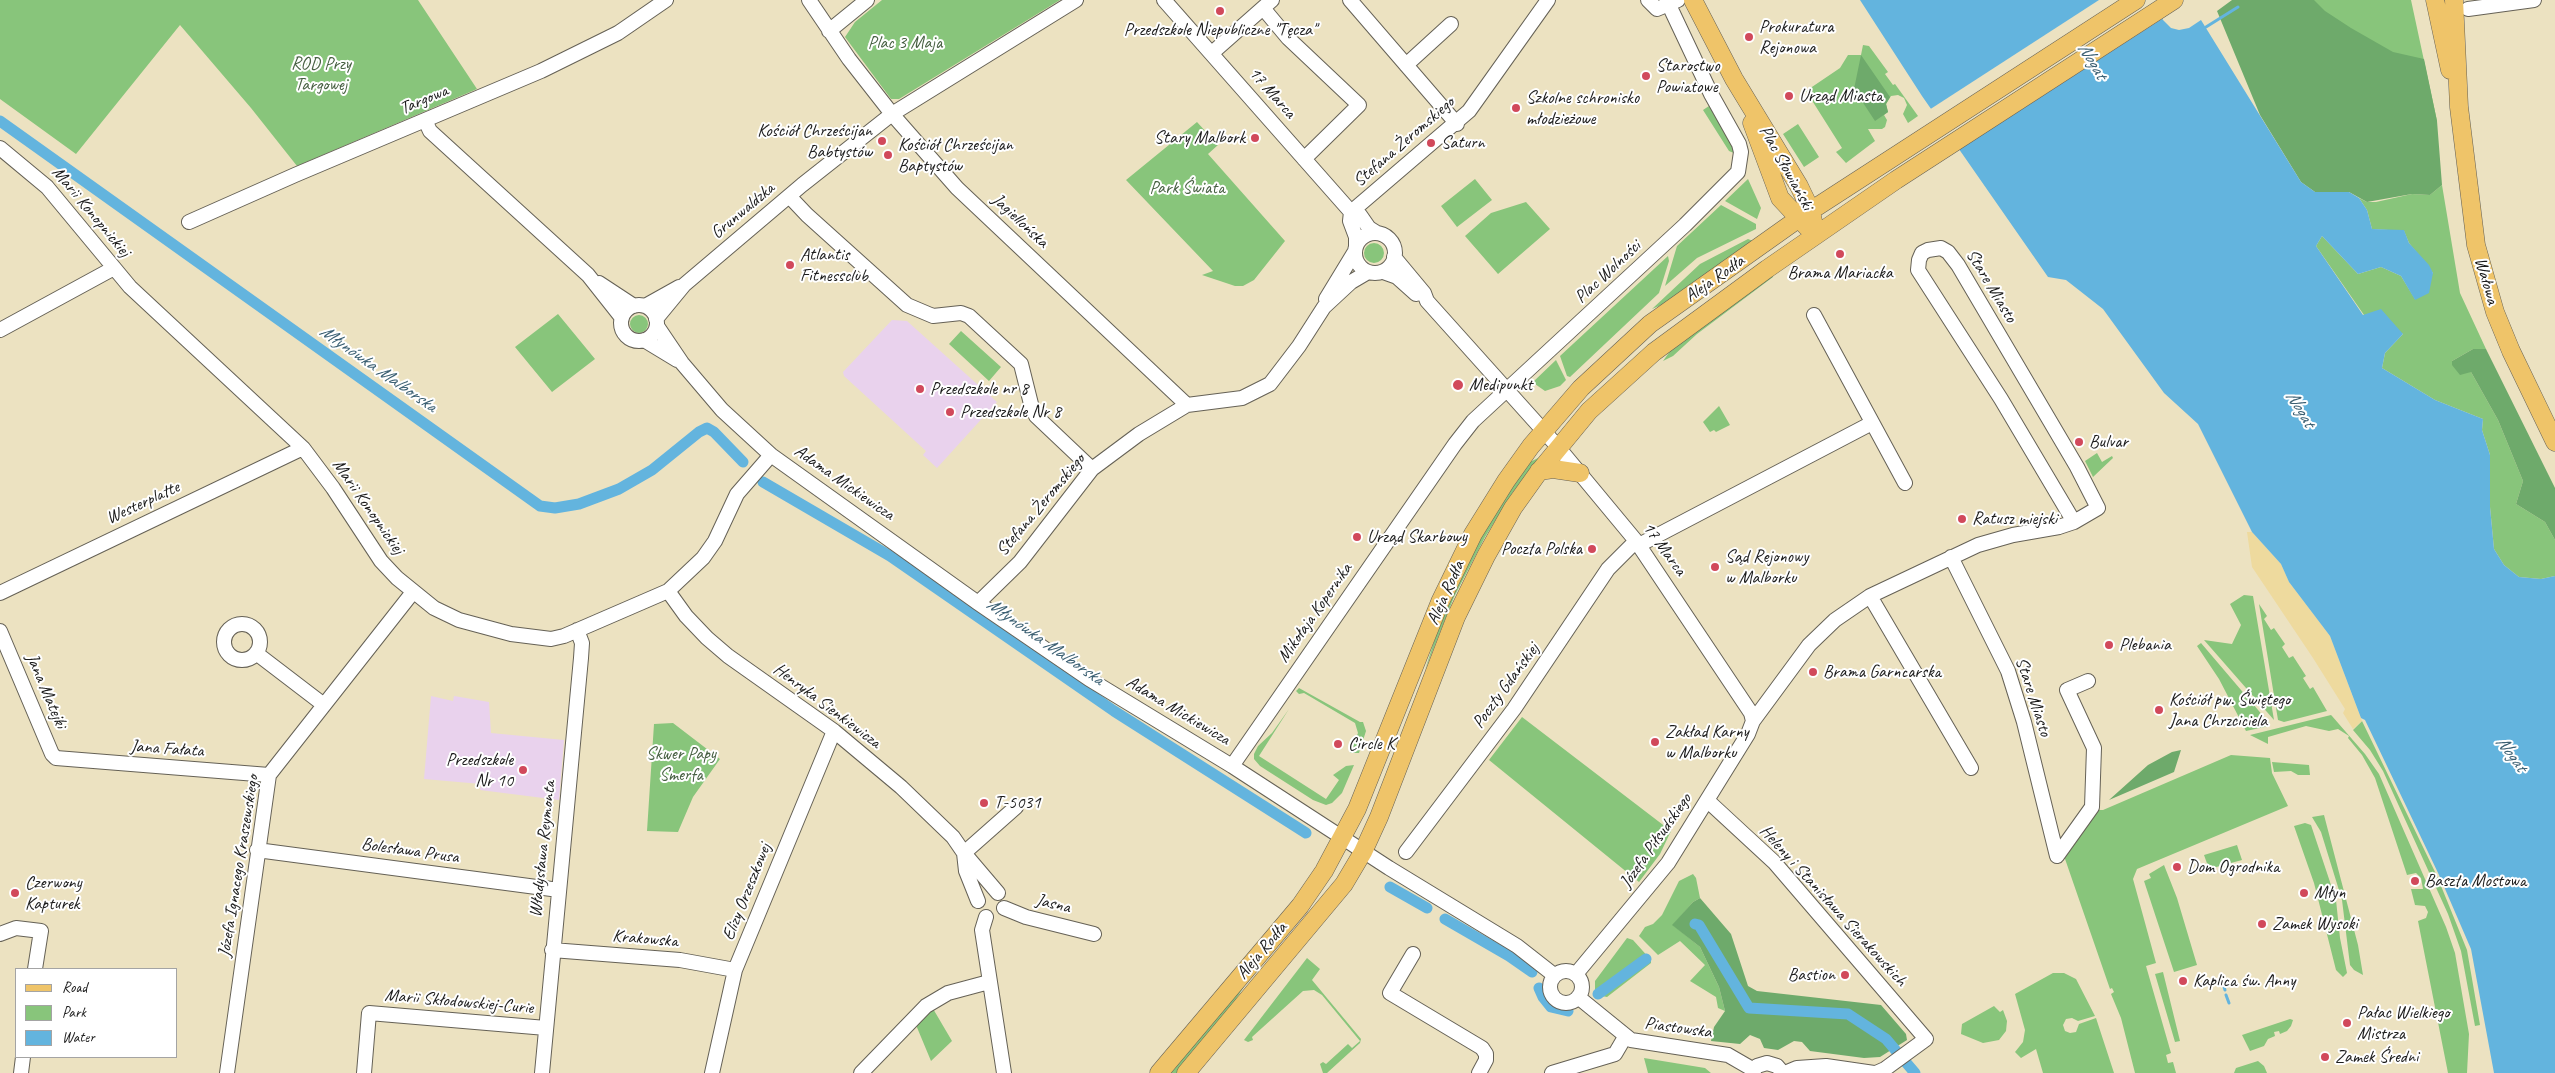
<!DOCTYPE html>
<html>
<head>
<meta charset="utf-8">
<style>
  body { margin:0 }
  #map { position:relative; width:2555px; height:1073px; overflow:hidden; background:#ece2c1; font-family:Caveat,sans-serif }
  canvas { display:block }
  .legend { position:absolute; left:15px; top:968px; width:162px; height:90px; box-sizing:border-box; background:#fff; border:1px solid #a4a4a4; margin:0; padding:6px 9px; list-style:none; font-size:15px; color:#1c1c1c }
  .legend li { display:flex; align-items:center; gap:10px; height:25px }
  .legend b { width:25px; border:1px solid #a4a4a4 }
</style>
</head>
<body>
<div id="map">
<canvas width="2555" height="1073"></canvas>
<ul class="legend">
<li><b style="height:6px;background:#efc469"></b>Road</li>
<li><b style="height:14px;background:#88c57b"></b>Park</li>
<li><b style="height:14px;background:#63b4de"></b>Water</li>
</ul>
</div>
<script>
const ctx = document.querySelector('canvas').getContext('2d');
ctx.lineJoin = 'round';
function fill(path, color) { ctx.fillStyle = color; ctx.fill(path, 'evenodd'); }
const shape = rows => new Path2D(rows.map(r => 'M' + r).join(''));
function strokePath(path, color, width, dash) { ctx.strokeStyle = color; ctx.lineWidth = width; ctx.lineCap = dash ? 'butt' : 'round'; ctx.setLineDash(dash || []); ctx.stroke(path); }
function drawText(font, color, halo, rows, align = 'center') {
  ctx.font = font + ' Caveat,sans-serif'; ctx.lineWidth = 4; ctx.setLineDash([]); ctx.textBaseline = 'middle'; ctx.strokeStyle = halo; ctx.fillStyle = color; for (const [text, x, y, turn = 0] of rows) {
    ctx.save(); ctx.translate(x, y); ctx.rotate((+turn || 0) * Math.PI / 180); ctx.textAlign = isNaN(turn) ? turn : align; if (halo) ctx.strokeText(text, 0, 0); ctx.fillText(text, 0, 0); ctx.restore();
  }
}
fill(shape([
  [892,320,907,321,997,402,937,468,923,455,926,451,844,376,843,372],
  [431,696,453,701,454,696,489,702,491,733,564,740,559,800,480,790,481,784,424,779]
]), '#e9d2ed');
fill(shape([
  [0,0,418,0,477,89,297,166,251,108,180,25,76,154,0,99],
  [882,0,1060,0,899,99,891,99,845,37,855,22],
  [2235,0,2411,0,2437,121,2400,151],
  [1863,45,1869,46,1888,72,1885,74,1893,85,1895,84,1918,116,1908,123,1903,114,1907,105,1904,98,1898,95,1891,96,1886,104,1888,112,1884,115,1887,120,1885,127,1882,129,1868,129,1875,141,1846,163,1836,152,1842,148,1806,91,1840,68,1848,55,1861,55],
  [1709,106,1733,145,1736,154,1729,151,1703,110],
  [1197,122,1218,145,1208,154,1285,241,1254,280,1243,286,1235,286,1202,275,1213,271,1126,180],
  [1798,124,1819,157,1804,167,1783,134],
  [1475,179,1492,200,1457,227,1441,206],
  [1748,179,1761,208,1757,219,1725,201],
  [2442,185,2460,293,2486,349,2473,349,2452,361,2471,372,2498,420,2523,481,2516,504,2545,522,2555,540,2555,576,2541,579,2519,577,2504,565,2494,549,2490,507,2490,455,2482,430,2483,419,2435,400,2382,368,2385,353,2403,334,2364,315,2316,246,2322,236,2358,274,2381,267,2401,276,2415,299,2433,273,2409,243,2404,231,2372,229,2367,210,2359,198,2367,202,2376,202,2412,194,2430,195],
  [1526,202,1550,229,1498,274,1465,236,1491,213],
  [1721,205,1756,224,1756,229,1697,258,1665,286,1677,246],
  [1748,239,1753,241,1678,298,1652,309,1700,264],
  '1364 253a10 10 0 1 1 20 0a10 10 0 1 1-20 0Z',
  [1668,256,1669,261,1659,293,1570,377,1567,376,1560,356],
  [1774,271,1773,277,1697,334,1673,356,1663,361,1673,347],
  [558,314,595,359,552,392,515,347],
  '630 324a9 9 0 1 1 18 0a9 9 0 1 1-18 0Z',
  [961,331,1001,367,989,381,949,344],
  [1556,360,1566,380,1560,386,1545,391,1535,384,1534,381],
  [1719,406,1730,425,1716,432,1714,430,1710,432,1703,422],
  [2097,453,2102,462,2112,456,2113,458,2093,477,2085,461],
  [1542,456,1513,492,1485,537,1454,597,1425,670,1445,607,1489,520,1530,462],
  [2244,595,2253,596,2274,720,2204,640,2232,644,2241,625,2230,604],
  [2259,604,2267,616,2264,619,2271,630,2274,628,2285,644,2282,647,2289,658,2293,656,2306,676,2303,678,2310,689,2313,687,2327,711,2284,722,2278,720],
  [2201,643,2270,724,2269,726,2246,731,2219,679,2197,646],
  [1299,688,1360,722,1363,722,1366,731,1359,753,1350,753,1358,733,1355,723,1304,693,1299,694,1296,691],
  [1289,709,1259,756,1326,799,1339,780,1333,775,1346,766,1354,765,1342,793,1332,803,1326,805,1313,800,1260,766,1254,759,1254,754,1258,746,1272,733],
  [2331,715,2332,716,2365,754,2379,774,2446,927,2455,953,2469,1034,2467,1073,2448,1073,2418,921,2426,918,2428,912,2425,906,2415,905,2411,889,2423,889,2421,878,2416,873,2407,875,2375,778,2362,755,2348,738,2349,736,2338,729,2329,731,2306,726,2268,737,2268,744,2250,735],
  [1522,717,1671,831,1660,854,1639,882,1489,760],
  [2362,721,2437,876,2467,950,2480,1025,2475,1026,2461,951,2448,914,2383,771,2370,750,2353,730],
  [673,723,720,759,693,797,678,832,647,831,654,724],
  [2231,755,2270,758,2272,773,2288,806,2137,869,2133,879,2156,963,2146,966,2171,1053,2166,1055,2168,1063,2173,1062,2176,1073,2135,1073,2121,1018,2111,994,2114,992,2112,988,2110,989,2064,856,2098,810,2103,810],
  [2272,762,2309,765,2310,775,2298,775,2291,771,2274,772],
  [2324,815,2358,945,2363,975,2354,970,2350,965,2342,900,2321,832,2312,817],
  [2305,823,2311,825,2336,900,2340,938,2347,973,2343,977,2336,970,2314,883,2294,826],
  [2237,845,2242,860,2209,869,2204,855],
  [2164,865,2177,898,2197,965,2174,972,2144,881,2151,878,2149,874],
  [1693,874,1696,878,1700,898,1693,902,1673,925,1700,947,1719,987,1725,1011,1718,1008,1716,997,1690,981,1705,965,1680,941,1658,955,1639,936,1645,927,1653,924,1662,915,1679,881],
  [1627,938,1633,940,1651,960,1651,963,1607,997,1602,996,1595,992,1595,981],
  [1307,958,1320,969,1312,980,1361,1039,1360,1043,1327,1073,1323,1073,1320,1064,1323,1062,1326,1064,1348,1044,1352,1048,1360,1041,1322,995,1314,990,1303,991,1252,1037,1253,1040,1248,1042,1244,1040],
  [2163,972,2180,1041,2175,1042,2155,974],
  [2053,973,2064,973,2076,979,2095,1016,2078,1021,2072,1018,2066,1019,2063,1025,2065,1031,2070,1033,2076,1032,2079,1024,2096,1018,2114,1073,2043,1073,2036,1049,2021,1058,2015,1052,2023,1042,2025,1030,2015,994],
  [1245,985,1224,1018,1177,1073,1169,1073],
  [1994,1006,2000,1012,2003,1010,2007,1021,2006,1031,1999,1040,1983,1043,1961,1034,1962,1024],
  [932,1007,952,1041,931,1061,916,1025],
  [2290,1019,2293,1020,2291,1026,2287,1031,2280,1034,2279,1031,2274,1032,2275,1036,2268,1039,2264,1046,2250,1051,2242,1035],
  [1644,1058,1705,1068,1711,1073,1648,1073],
  [2258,1061,2264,1066,2267,1073,2234,1073,2236,1068]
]), '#88c57b');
fill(shape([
  [2232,0,2314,0,2325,11,2351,28,2393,52,2424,59,2437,121,2442,185,2430,195,2412,194,2367,202,2349,192,2315,192,2301,182,2260,115,2217,11],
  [1861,55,1890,97,1886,104,1888,112,1875,121,1854,89],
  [2473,349,2486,349,2555,488,2555,540,2545,522,2516,504,2523,481,2498,420,2471,372,2460,375,2452,365,2452,361],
  [2181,750,2174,772,2109,800,2148,765,2172,752],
  [1700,898,1731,934,1748,986,1757,991,1881,1005,1906,1034,1907,1040,1880,1057,1864,1058,1810,1051,1802,1042,1794,1041,1778,1050,1764,1048,1760,1039,1750,1035,1740,1044,1711,1041,1714,1027,1725,1011,1719,987,1700,947,1672,925,1693,902]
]), '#6eaa6b');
fill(shape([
  [2247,532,2252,532,2281,564,2289,582,2330,636,2362,721,2353,729,2343,713,2345,709,2313,658,2252,567]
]), '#eeda9e');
fill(shape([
  [1860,0,2153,0,2163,20,2171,28,2179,30,2189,28,2201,20,2301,182,2315,192,2349,192,2359,198,2367,210,2372,229,2404,230,2409,243,2429,265,2433,273,2429,293,2415,300,2401,276,2381,267,2358,274,2322,236,2316,246,2363,315,2381,309,2403,334,2385,353,2382,368,2435,400,2483,419,2482,430,2490,455,2490,507,2494,549,2504,565,2519,577,2541,579,2555,576,2555,1073,2494,1073,2471,949,2439,875,2365,720,2361,718,2330,636,2289,582,2281,564,2252,532,2198,424,2164,393,2103,309,2066,280,2048,277,1922,96]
]), '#63b4de');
fill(shape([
  [2099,0,2155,0,2165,17,1957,151,1929,110]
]), '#ece2c1');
strokePath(shape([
  [2206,27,2238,7],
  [2223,984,2225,990],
  [2226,995,2229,1003]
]), '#63b4de', 3);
strokePath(shape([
  [0,121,540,506,555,508,579,504,619,489,652,470,699,432,707,428,714,432,743,462],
  [763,482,890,556,1114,711,1306,833],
  [1390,887,1427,908],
  [1445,919,1509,956,1532,972],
  [1695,924,1699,925,1749,1008,1848,1014,1886,1039,1915,1073],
  [1539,988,1543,997,1551,1007,1568,1011],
  [1598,994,1646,959]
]), '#63b4de', 11);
const minor = shape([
  [809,0,849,59,892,114,957,188,1187,405],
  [1164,0,1351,212,1360,215,1369,228,1377,233],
  [1350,0,1457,124],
  [1648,0,1657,9,1678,0],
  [1263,8,1288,38,1359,105,1304,159],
  [2468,9,2534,0],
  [829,31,867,0],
  [1212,53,1272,0],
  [1406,65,1451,24],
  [425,120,430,131,588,275,622,318],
  [0,148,47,187,130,287,303,448,333,488,381,561,397,578,434,608,459,620,511,634,551,639,564,636,668,591,703,558,715,541,737,494,771,455],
  [789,196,807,215,907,305,933,316,961,313,969,316,1021,364,1031,404,1036,416,1092,469],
  [1351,212,1469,111,1548,0],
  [1351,212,1350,221,1356,237,1356,246],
  [189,222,295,175,541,71,618,33,666,0],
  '1355 253a20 20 0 1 1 40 0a20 20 0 1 1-40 0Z',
  [1394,257,1424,293,1427,301,1558,447,1636,541,1751,713,1753,721,1748,734,1668,863,1576,974],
  [1383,272,1397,277,1416,294],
  [599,283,634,306],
  [1326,299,1354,253],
  '621 323a18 18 0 1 1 36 0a18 18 0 1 1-36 0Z',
  [645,306,679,287],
  [1814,315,1905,483],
  [656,319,684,285,802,185,892,114,1076,0],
  [657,326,682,363,722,410,771,455,978,603,1089,679,1232,766,1389,868,1517,946,1554,975],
  [0,330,114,268],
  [644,340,677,360],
  [1639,545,1872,423],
  [1951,557,2008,671,2024,722,2057,856],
  [668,591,686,616,707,638,728,656,834,731,901,787,953,837,964,853,1016,807],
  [0,593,303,448],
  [1870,596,1971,768],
  [978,603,1020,562,1092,469,1139,434,1187,405,1242,398,1270,384,1299,346,1324,307,1351,282,1368,272],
  '224 642a18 18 0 1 1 36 0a18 18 0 1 1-36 0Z',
  [0,631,52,754,56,758,269,775],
  [256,653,324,705],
  [1753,721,1809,645,1835,620,1870,596,1978,545,2013,535,2059,527,2074,522,2098,508,2077,467,1958,265,1948,252,1941,248,1928,250,1922,253,1919,260,1918,270,2001,399,2074,522],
  [1232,766,1455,444,1473,421,1685,225,1738,172,1741,152,1739,144,1711,94,1669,5],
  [1708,801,1774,862,1926,1039,1885,1069,1876,1073],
  [257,850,559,890],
  [1406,852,1514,709,1608,569,1636,541],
  [2057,856,2092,807,2094,748,2067,690,2088,681],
  [978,901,966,871,964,853,998,893],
  [1004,908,1026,917,1094,934],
  [986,917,982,930,1004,1073],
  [0,934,16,928,41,931,35,969],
  [552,950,680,960,735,970],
  [1413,954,1390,993,1482,1048,1486,1054,1486,1060,1479,1073],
  '1550 987a16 16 0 1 1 32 0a16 16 0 1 1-32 0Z',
  [1578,997,1631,1040,1728,1055,1754,1070],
  [21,1073,23,1057],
  [227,1073,269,775,413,592],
  [364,1073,369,1013,546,1028],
  [542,1073,581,658,582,643,577,630],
  [712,1073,735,970,834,731],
  [861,1073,926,1006,948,993,989,982],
  [1552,1073,1615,1054,1625,1037],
  [1752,1073,1757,1066,1767,1063,1777,1066,1783,1073],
  [1785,1073,1797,1068,1826,1066,1874,1073]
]);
const major = shape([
  [1693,0,1734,79,1799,186,1811,211,1813,221],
  [2435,0,2450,70],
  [2454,0,2459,107,2476,245,2495,312,2511,351,2555,442],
  [1752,123,1780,198,1807,227],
  [1539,471,1553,469,1580,473],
  [1159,1073,1300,906,1324,871,1357,809,1440,602,1473,534,1506,481,1531,446,1581,388,1650,324,1798,219,2136,0],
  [1186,1073,1344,884,1363,852,1379,817,1456,617,1486,556,1513,508,1538,473,1589,411,1654,352,1767,269,1896,180,2174,0]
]);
strokePath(minor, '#656156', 16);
strokePath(major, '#656156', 19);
strokePath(minor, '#fff', 14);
strokePath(major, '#efc469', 18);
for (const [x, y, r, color] of [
  [1220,11,5,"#d1495b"],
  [1749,37,5,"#d1495b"],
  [1646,76,5,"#d1495b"],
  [1789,96,5,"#d1495b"],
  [1516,108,5,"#d1495b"],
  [1255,138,5,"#d1495b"],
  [882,141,5,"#d1495b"],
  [1431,143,5,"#d1495b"],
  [888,155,5,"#d1495b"],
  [1840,254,5,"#d1495b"],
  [790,265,5,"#d1495b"],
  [1458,385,6,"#d1495b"],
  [920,389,5,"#d1495b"],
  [950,412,5,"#d1495b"],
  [2079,442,5,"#d1495b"],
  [1962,519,5,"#d1495b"],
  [1357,537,5,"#d1495b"],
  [1592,549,5,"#d1495b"],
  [1715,567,5,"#d1495b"],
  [2109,645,5,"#d1495b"],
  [1813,672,5,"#d1495b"],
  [2159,710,5,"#d1495b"],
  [1655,742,5,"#d1495b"],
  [1338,744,5,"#d1495b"],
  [523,770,5,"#d1495b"],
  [984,803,5,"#d1495b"],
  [2177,867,5,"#d1495b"],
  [2415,881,5,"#d1495b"],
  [15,893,5,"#d1495b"],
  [2304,893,5,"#d1495b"],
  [2262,924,5,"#d1495b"],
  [1845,975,5,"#d1495b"],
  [2183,981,5,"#d1495b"],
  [2347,1023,5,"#d1495b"],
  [2325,1057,5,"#d1495b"]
]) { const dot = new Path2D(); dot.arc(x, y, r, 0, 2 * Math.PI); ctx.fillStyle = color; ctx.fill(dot); strokePath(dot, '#fff', 2); }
drawText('18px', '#1c1c1c', '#fff', [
  ["Prokuratura",1759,27],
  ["Rejonowa",1759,48],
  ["Przedszkole Niepubliczne \"Tęcza\"",1220,30,"center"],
  ["Starostwo",1656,66],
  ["Powiatowe",1656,87],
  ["Urząd Miasta",1799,96],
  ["Szkolne schronisko",1526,98],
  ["młodzieżowe",1526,119],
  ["Kościół Chrześcijan",872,131,"right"],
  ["Babtystów",872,152,"right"],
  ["Stary Malbork",1245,138,"right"],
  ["Saturn",1441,143],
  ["Kościół Chrześcijan",898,145],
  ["Baptystów",898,166],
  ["Atlantis",800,255],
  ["Fitnessclub",800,276],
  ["Brama Mariacka",1840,273,"center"],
  ["Medipunkt",1469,385],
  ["Przedszkole nr 8",930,389],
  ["Przedszkole Nr 8",960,412],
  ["Bulvar",2089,442],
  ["Ratusz miejski",1972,519],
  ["Urząd Skarbowy",1367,537],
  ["Poczta Polska",1582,549,"right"],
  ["Sąd Rejonowy",1725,557],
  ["w Malborku",1725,578],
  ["Plebania",2119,645],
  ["Brama Garncarska",1823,672],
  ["Kościół pw. Świętego",2169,700],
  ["Jana Chrzciciela",2169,721],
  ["Zakład Karny",1665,732],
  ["w Malborku",1665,753],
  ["Circle K",1348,744],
  ["Przedszkole",513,760,"right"],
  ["Nr 10",513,781,"right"],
  ["T-5031",994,803],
  ["Dom Ogrodnika",2187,867],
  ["Baszta Mostowa",2425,881],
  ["Czerwony",25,883],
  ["Kapturek",25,904],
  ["Młyn",2314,893],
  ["Zamek Wysoki",2272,924],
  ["Bastion",1835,975,"right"],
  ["Kaplica św. Anny",2193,981],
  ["Pałac Wielkiego",2357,1013],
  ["Mistrza",2357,1034],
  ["Zamek Średni",2335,1057]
], 'left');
drawText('18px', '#476042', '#fff', [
  ["Plac 3 Maja",905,43],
  ["ROD Przy",321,64],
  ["Targowej",321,85],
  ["Park Świata",1187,188],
  ["Skwer Papy",681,754],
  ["Smerfa",681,775]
]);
drawText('18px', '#1c1c1c', '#fff', [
  ["17 Marca",1272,93,49],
  ["Targowa",424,100,-23],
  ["Stefana Żeromskiego",1404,142,-41],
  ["Plac Słowiański",1786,168,61],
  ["Grunwaldzka",743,211,-40],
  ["Marii Konopnickiej",91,212,50],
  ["Jagiellońska",1020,221,43],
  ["Plac Wolności",1608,272,-43],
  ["Aleja Rodła",1715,279,-35],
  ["Wałowa",2486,281,74],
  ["Stare Miasto",1991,286,59],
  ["Adama Mickiewicza",844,483,35],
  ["Westerplatte",143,503,-25],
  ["Stefana Żeromskiego",1041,505,-50],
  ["Marii Konopnickiej",368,507,55],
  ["17 Marca",1664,549,54],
  ["Aleja Rodła",1446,593,-66],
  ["Mikołaja Kopernika",1315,613,-55],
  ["Poczty Gdańskiej",1506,686,-54],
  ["Jana Matejki",46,691,67],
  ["Stare Miasto",2033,697,72],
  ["Henryka Sienkiewicza",827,706,37],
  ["Adama Mickiewicza",1178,711,31],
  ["Jana Fałata",167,749,4],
  ["Józefa Piłsudskiego",1656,841,-55],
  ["Władysława Reymonta",543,849,-84],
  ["Bolesława Prusa",410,851,8],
  ["Józefa Ignacego Kraszewskiego",239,866,-81],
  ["Elizy Orzeszkowej",747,892,-68],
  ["Jasna",1053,904,14],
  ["Heleny i Stanisława Sierakowskich",1833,906,48],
  ["Krakowska",645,939,5],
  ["Aleja Rodła",1262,951,-50],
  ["Marii Skłodowskiej-Curie",459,1002,5],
  ["Piastowska",1678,1028,8]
]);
drawText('italic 19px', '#3c6073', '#fff', [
  ["Nogat",2092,61,59],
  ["Młynówka Malborska",378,369,35],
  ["Nogat",2300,409,59],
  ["Młynówka Malborska",1045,642,35],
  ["Nogat",2511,754,54]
]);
</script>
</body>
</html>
